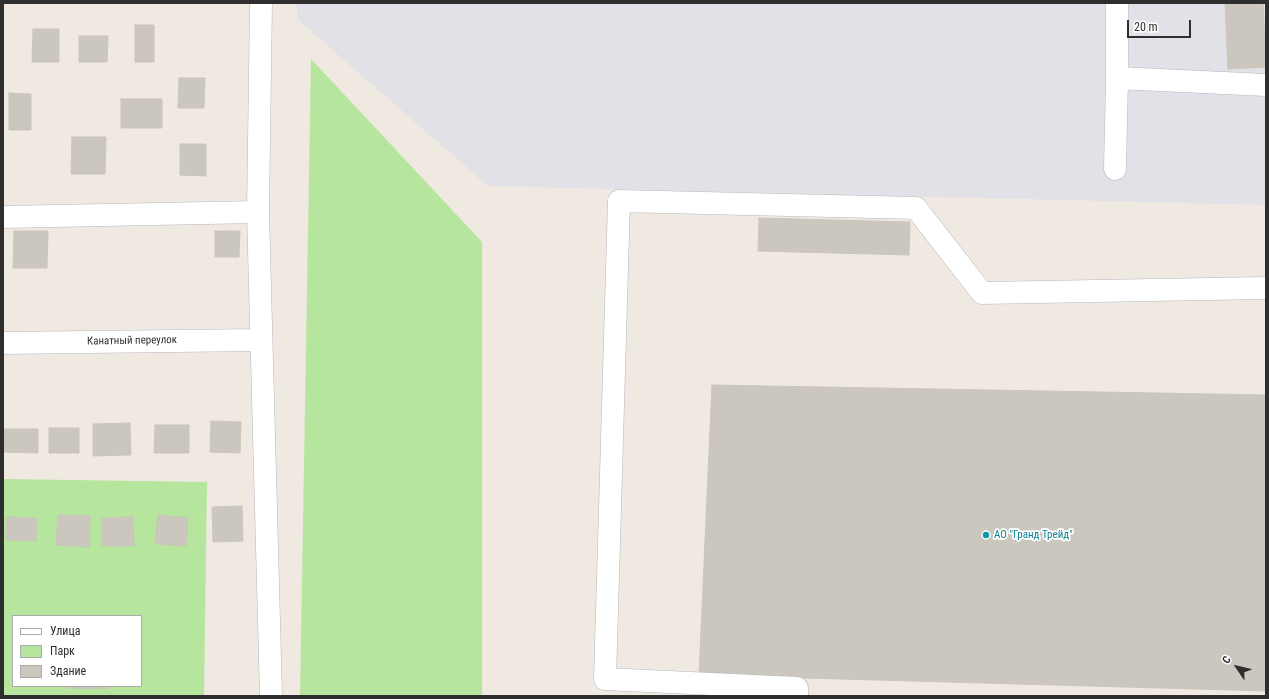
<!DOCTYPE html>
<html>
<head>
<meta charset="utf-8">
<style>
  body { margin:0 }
  #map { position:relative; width:1269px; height:699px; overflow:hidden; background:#efe9e1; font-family:"Roboto Condensed",sans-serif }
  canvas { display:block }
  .frame { position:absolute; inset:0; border:4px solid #2e2e2e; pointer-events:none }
  .legend { position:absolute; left:12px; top:615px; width:130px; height:72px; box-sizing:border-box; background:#fff; border:1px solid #ababab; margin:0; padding:5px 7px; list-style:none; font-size:12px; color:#2e2e2e }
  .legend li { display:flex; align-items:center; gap:8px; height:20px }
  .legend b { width:20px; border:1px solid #ababab }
  .north { position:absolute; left:1217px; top:647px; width:40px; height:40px; -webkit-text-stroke:3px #fff; paint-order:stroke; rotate:305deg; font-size:11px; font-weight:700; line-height:16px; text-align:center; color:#2e2e2e }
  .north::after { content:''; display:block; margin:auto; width:14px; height:18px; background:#2e2e2e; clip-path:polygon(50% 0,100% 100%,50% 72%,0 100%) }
  .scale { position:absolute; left:1127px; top:20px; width:64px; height:18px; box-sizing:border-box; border:2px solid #2e2e2e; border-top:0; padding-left:5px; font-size:12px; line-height:14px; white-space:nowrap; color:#2e2e2e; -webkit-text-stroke:3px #fff; paint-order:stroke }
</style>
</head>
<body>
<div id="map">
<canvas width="1269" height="699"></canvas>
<div class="frame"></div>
<ul class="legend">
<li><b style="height:5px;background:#fff"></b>Улица</li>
<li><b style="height:11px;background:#b6e59e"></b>Парк</li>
<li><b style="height:11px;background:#cbc7bf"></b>Здание</li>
</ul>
<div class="north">С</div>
<div class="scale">20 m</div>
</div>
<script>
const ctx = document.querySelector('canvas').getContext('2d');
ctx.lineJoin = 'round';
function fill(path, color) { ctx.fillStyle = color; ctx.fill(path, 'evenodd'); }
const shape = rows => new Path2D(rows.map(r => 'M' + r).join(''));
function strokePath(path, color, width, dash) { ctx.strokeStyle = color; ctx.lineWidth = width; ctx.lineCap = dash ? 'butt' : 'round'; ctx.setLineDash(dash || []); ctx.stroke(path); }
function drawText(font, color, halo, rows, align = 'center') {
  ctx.font = font + ' "Roboto Condensed",sans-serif'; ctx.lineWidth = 3.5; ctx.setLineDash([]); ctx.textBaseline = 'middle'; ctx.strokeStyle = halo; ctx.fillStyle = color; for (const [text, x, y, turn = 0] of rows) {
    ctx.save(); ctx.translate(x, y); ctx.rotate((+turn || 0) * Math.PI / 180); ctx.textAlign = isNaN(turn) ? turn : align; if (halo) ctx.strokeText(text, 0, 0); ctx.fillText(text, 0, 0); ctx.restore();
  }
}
fill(shape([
  [297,3,1266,3,1266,205,488,186,297,19]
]), '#e3e1e8');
fill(shape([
  [311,59,482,242,482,696,300,696],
  [3,479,207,482,204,696,3,696],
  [13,616,141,616,141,686,13,686]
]), '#b6e59e');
const building = shape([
  [1225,3,1263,3,1266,67,1228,69,1225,3],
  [135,25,154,25,154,62,135,62,135,25],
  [33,29,59,29,59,62,32,62,33,29],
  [79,36,108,36,107,62,79,62,79,36],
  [179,78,205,78,204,108,178,108,179,78],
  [9,93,31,94,31,130,9,130,9,93],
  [121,99,162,99,162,128,121,128,121,99],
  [72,137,106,137,105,174,71,174,72,137],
  [180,144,206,144,206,176,180,175,180,144],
  [759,218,910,222,909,255,758,251,759,218],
  [14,231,48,231,47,268,13,268,14,231],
  [215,231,240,231,239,257,215,257,215,231],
  [712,385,1266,395,1266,691,699,675,712,385],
  [211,421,241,422,240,453,210,452,211,421],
  [130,423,131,455,93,456,93,424,130,423],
  [155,425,189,425,189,453,154,453,155,425],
  [49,428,79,428,79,453,49,453,49,428],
  [3,429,38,429,38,453,3,452,3,429],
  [242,506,243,541,213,542,212,507,242,506],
  [58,515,90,516,89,547,56,545,58,515],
  [158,515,188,518,186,546,155,544,158,515],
  [7,517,37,518,36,541,6,540,7,517],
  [133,517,134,546,102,546,102,518,133,517],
  [69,686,107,686,107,689,69,688,69,686]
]);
fill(building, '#cbc7bf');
strokePath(building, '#cbc5ba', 1);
const minor = shape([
  [261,3,258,212,271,696],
  [1117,78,1266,85],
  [1115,169,1117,78,1117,3],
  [3,217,258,212],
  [3,343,261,340],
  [797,696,797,688,605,679,619,201,916,208,982,293,1266,288]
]);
strokePath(minor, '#b4b7c1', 23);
strokePath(minor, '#fff', 22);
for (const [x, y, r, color] of [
  [986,535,4,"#0f9aa8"]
]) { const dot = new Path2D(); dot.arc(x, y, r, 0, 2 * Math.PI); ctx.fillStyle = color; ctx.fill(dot); strokePath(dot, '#fff', 1.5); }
drawText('11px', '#2e2e2e', '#fff', [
  ["Канатный переулок",132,341,-1]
]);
drawText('11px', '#0d838f', '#fff', [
  ["АО \"Гранд Трейд\"",994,535]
], 'left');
</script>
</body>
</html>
